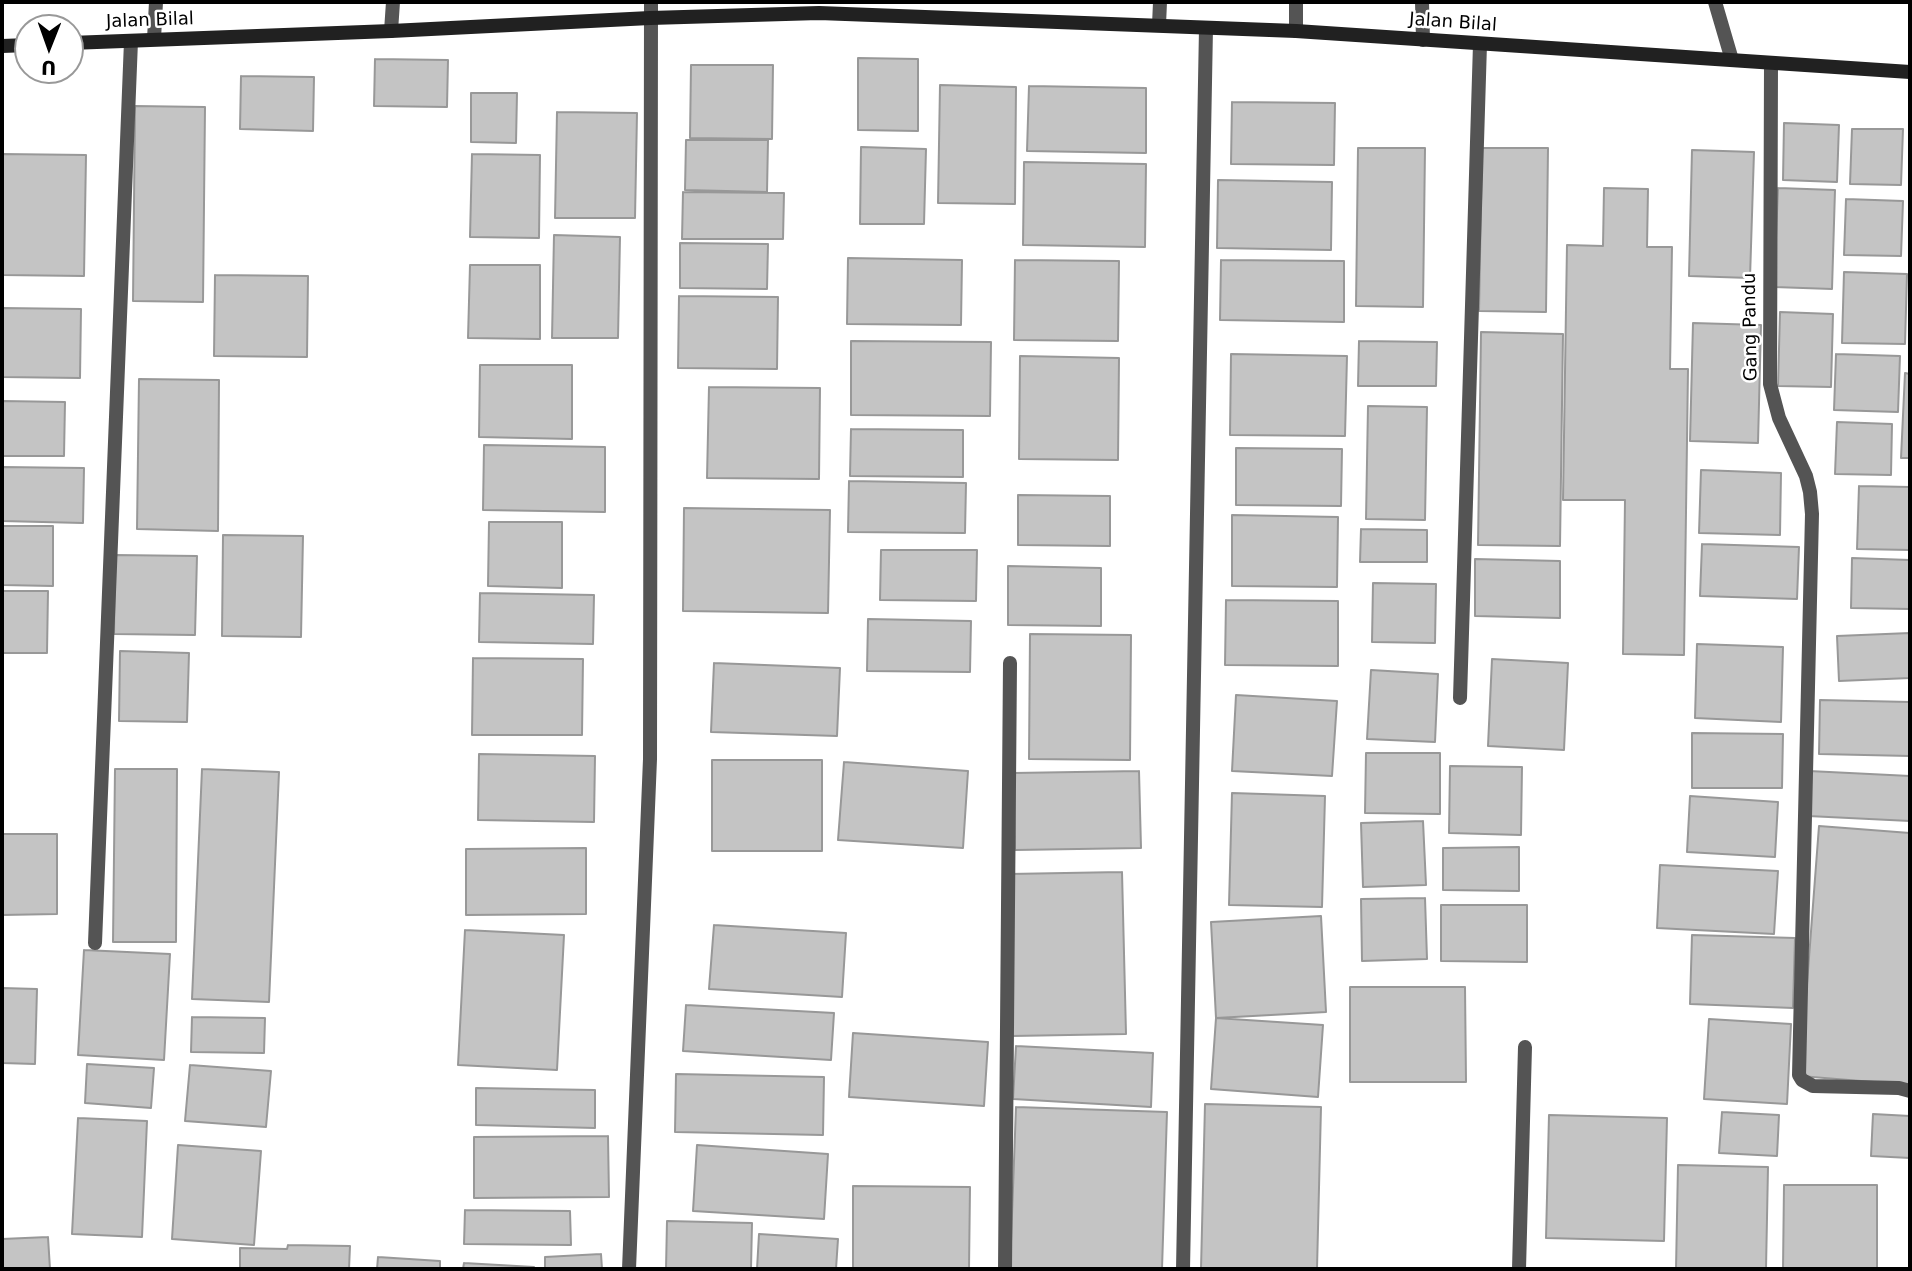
<!DOCTYPE html>
<html>
<head>
<meta charset="utf-8">
<style>
  body { margin:0 }
  #map { position:relative; width:1912px; height:1271px; overflow:hidden; background:#fff; font-family:"DejaVu Sans",sans-serif }
  canvas { display:block }
  .frame { position:absolute; inset:0; border:4px solid #000; pointer-events:none }
  .north { position:absolute; left:14px; top:14px; width:70px; height:70px; box-sizing:border-box; background:#fff; border:2px solid #999; border-radius:50%; rotate:181deg; font-size:19px; font-weight:700; line-height:28px; text-align:center; color:#000 }
  .north::after { content:''; display:block; margin:auto; width:24px; height:32px; background:#000; clip-path:polygon(50% 0,100% 100%,50% 72%,0 100%) }
</style>
</head>
<body>
<div id="map">
<canvas width="1912" height="1271"></canvas>
<div class="frame"></div>
<div class="north">U</div>
</div>
<script>
const ctx = document.querySelector('canvas').getContext('2d');
ctx.lineJoin = 'round';
function fill(path, color) { ctx.fillStyle = color; ctx.fill(path, 'evenodd'); }
const shape = rows => new Path2D(rows.map(r => 'M' + r).join(''));
function strokePath(path, color, width, dash) { ctx.strokeStyle = color; ctx.lineWidth = width; ctx.lineCap = dash ? 'butt' : 'round'; ctx.setLineDash(dash || []); ctx.stroke(path); }
function drawText(font, color, halo, rows, align = 'center') {
  ctx.font = font + ' "DejaVu Sans",sans-serif'; ctx.lineWidth = 5; ctx.setLineDash([]); ctx.textBaseline = 'middle'; ctx.strokeStyle = halo; ctx.fillStyle = color; for (const [text, x, y, turn = 0] of rows) {
    ctx.save(); ctx.translate(x, y); ctx.rotate((+turn || 0) * Math.PI / 180); ctx.textAlign = isNaN(turn) ? turn : align; if (halo) ctx.strokeText(text, 0, 0); ctx.fillText(text, 0, 0); ctx.restore();
  }
}
const building = shape([
  [858,58,918,59,918,131,858,130,858,58],
  [375,59,448,60,447,107,374,106,375,59],
  [691,65,773,65,772,139,690,138,691,65],
  [241,76,314,77,313,131,240,129,241,76],
  [940,85,1016,87,1015,204,938,203,940,85],
  [1029,86,1146,88,1146,153,1027,151,1029,86],
  [471,93,517,93,516,143,471,142,471,93],
  [1232,102,1335,103,1334,165,1231,164,1232,102],
  [135,106,205,107,203,302,133,301,135,106],
  [557,112,637,113,635,218,555,218,557,112],
  [1784,123,1839,125,1837,182,1783,180,1784,123],
  [1852,129,1903,129,1901,185,1850,184,1852,129],
  [686,140,768,140,767,192,685,190,686,140],
  [861,147,926,149,924,224,860,224,861,147],
  [1358,148,1425,148,1423,307,1356,306,1358,148],
  [1482,148,1548,148,1546,312,1479,311,1482,148],
  [1692,150,1754,152,1750,278,1689,276,1692,150],
  [2,154,86,155,84,276,2,275,2,154],
  [472,154,540,155,539,238,470,237,472,154],
  [1024,162,1146,164,1145,247,1023,245,1024,162],
  [1218,180,1332,182,1331,250,1217,248,1218,180],
  [1604,188,1648,189,1647,247,1672,247,1670,369,1688,369,1684,655,1623,654,1625,500,1563,500,1567,245,1603,246,1604,188],
  [1778,188,1835,190,1832,289,1774,287,1778,188],
  [683,192,784,193,783,239,682,239,683,192],
  [1846,199,1903,201,1901,256,1844,255,1846,199],
  [554,235,620,237,618,338,552,338,554,235],
  [680,243,768,244,767,289,680,288,680,243],
  [848,258,962,260,961,325,847,324,848,258],
  [1015,260,1119,261,1118,341,1014,340,1015,260],
  [1221,260,1344,261,1344,322,1220,320,1221,260],
  [470,265,540,265,540,339,468,338,470,265],
  [1844,272,1907,274,1905,344,1842,343,1844,272],
  [215,275,308,276,307,357,214,356,215,275],
  [679,296,778,297,777,369,678,368,679,296],
  [2,308,81,309,80,378,2,377,2,308],
  [1780,312,1833,314,1831,387,1778,386,1780,312],
  [1693,323,1761,325,1758,443,1690,441,1693,323],
  [1481,332,1563,334,1560,546,1478,545,1481,332],
  [851,341,991,342,990,416,851,415,851,341],
  [1359,341,1437,342,1436,386,1358,386,1359,341],
  [1231,354,1347,356,1345,436,1230,435,1231,354],
  [1836,354,1900,356,1898,412,1834,410,1836,354],
  [1020,356,1119,358,1118,460,1019,459,1020,356],
  [480,365,572,365,572,439,479,437,480,365],
  [1905,373,1910,374,1910,458,1901,458,1905,373],
  [139,379,219,380,218,531,137,529,139,379],
  [709,387,820,388,819,479,707,478,709,387],
  [2,401,65,402,64,456,2,456,2,401],
  [1368,406,1427,407,1425,520,1366,519,1368,406],
  [1837,422,1892,424,1891,475,1835,474,1837,422],
  [851,429,963,430,963,477,850,476,851,429],
  [484,445,605,447,605,512,483,510,484,445],
  [1236,448,1342,449,1341,506,1236,505,1236,448],
  [2,467,84,468,83,523,2,521,2,467],
  [1701,470,1781,473,1780,535,1699,533,1701,470],
  [849,481,966,483,965,533,848,532,849,481],
  [1859,486,1910,487,1910,550,1857,549,1859,486],
  [1018,495,1110,496,1110,546,1018,545,1018,495],
  [684,508,830,510,828,613,683,611,684,508],
  [1232,515,1338,517,1337,587,1232,586,1232,515],
  [489,522,562,522,562,588,488,586,489,522],
  [2,526,53,526,53,586,2,585,2,526],
  [1361,529,1427,530,1427,562,1360,562,1361,529],
  [223,535,303,536,301,637,222,636,223,535],
  [1702,544,1799,547,1797,599,1700,596,1702,544],
  [881,550,977,550,976,601,880,600,881,550],
  [115,555,197,556,195,635,114,634,115,555],
  [1852,558,1910,560,1910,609,1851,608,1852,558],
  [1475,559,1560,561,1560,618,1475,616,1475,559],
  [1008,566,1101,568,1101,626,1008,625,1008,566],
  [1373,583,1436,584,1435,643,1372,642,1373,583],
  [2,591,48,591,47,653,2,653,2,591],
  [480,593,594,595,593,644,479,642,480,593],
  [1226,600,1338,601,1338,666,1225,665,1226,600],
  [868,619,971,621,970,672,867,671,868,619],
  [1910,633,1910,678,1839,681,1837,636,1910,633],
  [1030,634,1131,635,1130,760,1029,759,1030,634],
  [1697,644,1783,647,1781,722,1695,718,1697,644],
  [120,651,189,653,187,722,119,721,120,651],
  [473,658,583,659,582,735,472,735,473,658],
  [1492,659,1568,663,1564,750,1488,746,1492,659],
  [714,663,840,668,837,736,711,732,714,663],
  [1371,670,1438,674,1435,742,1367,739,1371,670],
  [1236,695,1337,701,1332,776,1232,771,1236,695],
  [1820,700,1910,702,1910,756,1819,754,1820,700],
  [1692,733,1783,734,1782,788,1692,788,1692,733],
  [1366,753,1440,753,1440,814,1365,813,1366,753],
  [479,754,595,756,594,822,478,820,479,754],
  [712,760,822,760,822,851,712,851,712,760],
  [844,762,968,771,963,848,838,840,844,762],
  [1450,766,1522,767,1521,835,1449,833,1450,766],
  [115,769,177,769,176,942,113,942,115,769],
  [202,769,279,772,269,1002,192,999,202,769],
  [1139,771,1141,848,1015,850,1014,773,1139,771],
  [1809,771,1910,776,1910,821,1808,816,1809,771],
  [1232,793,1325,796,1322,907,1229,905,1232,793],
  [1690,796,1778,802,1775,857,1687,852,1690,796],
  [1423,821,1426,885,1363,887,1361,823,1423,821],
  [1819,826,1910,833,1910,1085,1800,1076,1819,826],
  [2,834,57,834,57,914,2,915,2,834],
  [1519,847,1519,891,1443,890,1443,848,1519,847],
  [586,848,586,914,466,915,466,849,586,848],
  [1660,865,1778,871,1774,934,1657,928,1660,865],
  [1122,872,1126,1034,1012,1036,1009,874,1122,872],
  [1425,898,1427,959,1362,961,1361,899,1425,898],
  [1441,905,1527,905,1527,962,1441,961,1441,905],
  [1321,916,1326,1012,1216,1018,1211,922,1321,916],
  [714,925,846,933,842,997,709,989,714,925],
  [465,930,564,935,557,1070,458,1065,465,930],
  [1692,935,1795,938,1793,1008,1690,1004,1692,935],
  [84,950,170,954,164,1060,78,1055,84,950],
  [1350,987,1465,987,1466,1082,1350,1082,1350,987],
  [2,988,37,989,35,1064,2,1063,2,988],
  [686,1005,834,1013,831,1060,683,1051,686,1005],
  [192,1017,265,1018,264,1053,191,1052,192,1017],
  [1216,1018,1323,1025,1318,1097,1211,1089,1216,1018],
  [1709,1019,1791,1024,1787,1104,1704,1099,1709,1019],
  [853,1033,988,1042,984,1106,849,1097,853,1033],
  [1016,1046,1153,1053,1151,1107,1013,1099,1016,1046],
  [87,1064,154,1068,151,1108,85,1103,87,1064],
  [190,1065,271,1071,266,1127,185,1121,190,1065],
  [676,1074,824,1077,823,1135,675,1132,676,1074],
  [476,1088,595,1090,595,1128,476,1125,476,1088],
  [1205,1104,1321,1107,1317,1269,1201,1269,1205,1104],
  [1016,1107,1167,1112,1162,1269,1010,1269,1016,1107],
  [1722,1112,1779,1115,1777,1156,1719,1153,1722,1112],
  [1873,1114,1910,1116,1910,1158,1871,1156,1873,1114],
  [1549,1115,1667,1118,1664,1241,1546,1238,1549,1115],
  [78,1118,147,1121,142,1237,72,1234,78,1118],
  [608,1136,609,1197,474,1198,474,1137,608,1136],
  [178,1145,261,1151,254,1245,172,1239,178,1145],
  [697,1145,828,1154,824,1219,693,1211,697,1145],
  [1678,1165,1768,1167,1766,1269,1676,1269,1678,1165],
  [1784,1185,1877,1185,1877,1269,1783,1269,1784,1185],
  [853,1186,970,1187,969,1269,853,1269,853,1186],
  [465,1210,570,1211,571,1245,464,1244,465,1210],
  [667,1221,752,1223,751,1269,666,1269,667,1221],
  [759,1234,838,1239,836,1269,757,1269,759,1234],
  [48,1237,50,1269,2,1269,2,1239,48,1237],
  [288,1245,350,1246,349,1269,240,1269,240,1248,287,1249,288,1245],
  [601,1254,602,1269,545,1269,545,1257,601,1254],
  [378,1257,440,1261,440,1269,377,1269,378,1257],
  [464,1263,534,1267,534,1269,463,1269,464,1263]
]);
fill(building, '#c4c4c4');
strokePath(building, '#989898', 2);
strokePath(shape([
  [1422,2,1423,40],
  [1296,31,1296,2]
]), '#545454', 14);
strokePath(shape([
  [1715,2,1732,60],
  [1159,25,1160,2],
  [391,31,393,2],
  [154,39,156,2],
  [1771,63,1770,384,1779,418,1806,476,1810,492,1812,514,1799,1075,1802,1080,1813,1086,1899,1088,1910,1091],
  [1460,698,1480,44],
  [95,943,131,41],
  [629,1269,650,759,651,2],
  [1005,1269,1010,663],
  [1183,1269,1206,28],
  [1519,1269,1525,1047]
]), '#545454', 14);
strokePath(shape([
  [70,43,391,31,650,18,819,13,1296,31,1910,72],
  [2,46,28,45]
]), '#212121', 14);
drawText('18px', '#000', '#fff', [
  ["Jalan Bilal",150,21,-2],
  ["Jalan Bilal",1453,23,4],
  ["Gang Pandu",1751,327,-91]
]);
</script>
</body>
</html>
